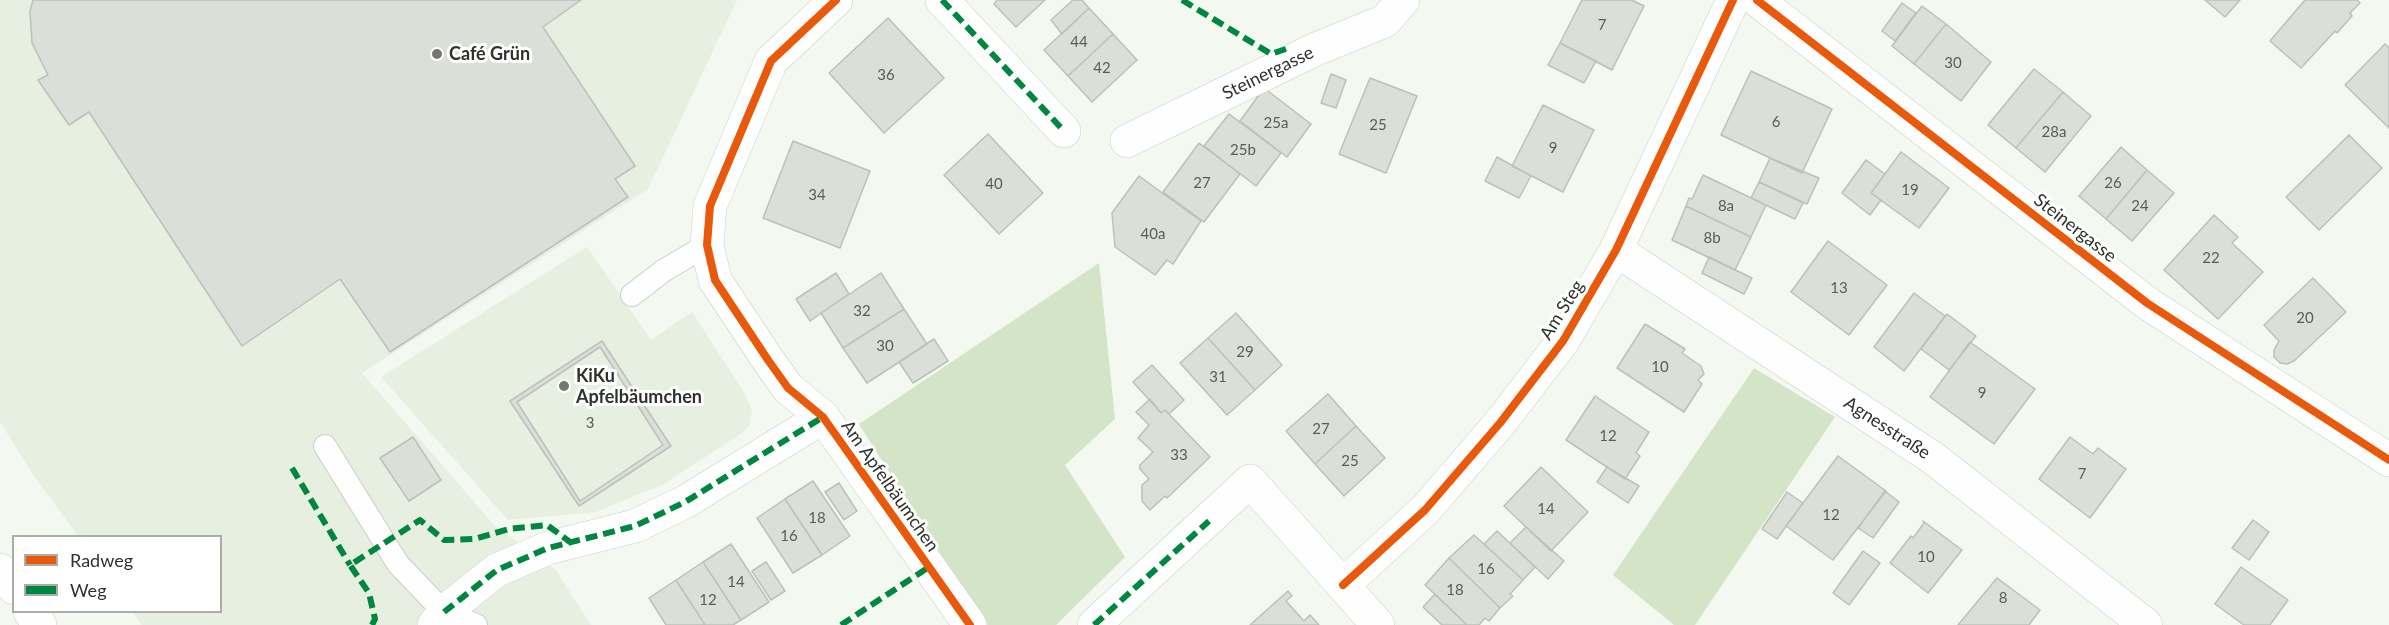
<!DOCTYPE html>
<html>
<head>
<meta charset="utf-8">
<style>
  body { margin:0 }
  #map { position:relative; width:2389px; height:625px; overflow:hidden; background:#f3f8f0; font-family:Lato,sans-serif }
  canvas { display:block }
  .legend { position:absolute; left:12px; top:535px; width:210px; height:78px; box-sizing:border-box; background:#fff; border:2px solid #acadab; margin:0; padding:8px 10px; list-style:none; font-size:18px; color:#2f322c }
  .legend li { display:flex; align-items:center; gap:12px; height:30px }
  .legend b { width:30px; border:2px solid #acadab }
</style>
</head>
<body>
<div id="map">
<canvas width="2389" height="625"></canvas>
<ul class="legend">
<li><b style="height:8px;background:#e8590c"></b>Radweg</li>
<li><b style="height:8px;background:#00873e"></b>Weg</li>
</ul>
</div>
<script>
const ctx = document.querySelector('canvas').getContext('2d');
ctx.lineJoin = 'round';
function fill(path, color) { ctx.fillStyle = color; ctx.fill(path, 'evenodd'); }
const shape = rows => new Path2D(rows.map(r => 'M' + r).join(''));
function strokePath(path, color, width, dash) { ctx.strokeStyle = color; ctx.lineWidth = width; ctx.lineCap = dash ? 'butt' : 'round'; ctx.setLineDash(dash || []); ctx.stroke(path); }
function drawText(font, color, halo, rows, align = 'center') {
  ctx.font = font + ' Lato,sans-serif'; ctx.lineWidth = 6; ctx.setLineDash([]); ctx.textBaseline = 'middle'; ctx.strokeStyle = halo; ctx.fillStyle = color; for (const [text, x, y, turn = 0] of rows) {
    ctx.save(); ctx.translate(x, y); ctx.rotate((+turn || 0) * Math.PI / 180); ctx.textAlign = isNaN(turn) ? turn : align; if (halo) ctx.strokeText(text, 0, 0); ctx.fillText(text, 0, 0); ctx.restore();
  }
}
fill(shape([
  [0,0,737,0,648,189,362,373,495,526,555,569,591,625,142,625,133,612,220,612,220,536,78,536,34,476,0,422],
  [587,247,651,340,692,312,745,394,752,410,750,424,742,433,664,484,596,512,508,520,381,377]
]), '#e6efe0');
fill(shape([
  [1099,263,1115,419,1065,465,1125,557,1056,625,988,625,983,621,859,424],
  [1754,368,1835,417,1695,625,1674,625,1613,575]
]), '#d3e4c7');
const building = shape([
  [33,0,581,0,543,27,635,166,615,179,628,197,390,352,340,279,242,346,89,112,69,125,38,80,48,75,32,43,30,11,33,0],
  [997,0,1045,0,1016,27,994,4,997,0],
  [1073,0,1082,0,1089,8,1062,34,1051,20,1073,0],
  [1582,0,1632,0,1644,6,1612,70,1560,43,1582,0],
  [2205,0,2240,0,2225,17,2205,0],
  [2305,0,2357,0,2360,3,2350,13,2352,16,2337,33,2335,31,2301,68,2270,41,2305,0],
  [1902,3,1916,13,1895,41,1882,31,1902,3],
  [1922,6,1946,24,1914,64,1892,46,1922,6],
  [1089,8,1113,34,1068,76,1044,50,1089,8],
  [888,18,944,78,884,133,829,73,888,18],
  [1946,24,1991,62,1961,101,1914,64,1946,24],
  [1113,34,1137,60,1092,102,1068,76,1113,34],
  [1560,43,1596,61,1584,83,1548,65,1560,43],
  [2385,44,2389,48,2389,128,2345,85,2385,44],
  [2034,69,2063,92,2016,148,1988,125,2034,69],
  [1751,71,1832,109,1802,173,1721,135,1751,71],
  [1331,74,1346,80,1336,108,1321,103,1331,74],
  [1370,78,1417,96,1386,173,1339,154,1370,78],
  [1264,88,1311,124,1287,157,1240,121,1264,88],
  [2063,92,2091,116,2045,172,2016,148,2063,92],
  [1543,105,1594,130,1563,192,1512,166,1543,105],
  [1229,114,1281,153,1256,186,1204,146,1229,114],
  [988,134,1043,193,999,234,944,175,988,134],
  [2349,135,2382,168,2319,230,2286,197,2349,135],
  [793,141,870,171,840,248,763,218,793,141],
  [1199,143,1240,174,1204,222,1163,192,1199,143],
  [2121,147,2147,170,2106,219,2079,196,2121,147],
  [1901,152,1949,188,1919,228,1871,193,1901,152],
  [1497,157,1531,176,1519,198,1485,181,1497,157],
  [1770,158,1819,178,1807,204,1759,182,1770,158],
  [1866,160,1885,174,1871,193,1881,200,1870,215,1842,193,1866,160],
  [2147,170,2174,193,2132,241,2106,219,2147,170],
  [1703,175,1766,205,1751,237,1686,206,1689,198,1692,199,1703,175],
  [1139,176,1201,221,1173,264,1167,260,1155,275,1115,247,1112,213,1139,176],
  [1759,182,1803,203,1795,219,1751,198,1759,182],
  [1686,206,1751,237,1735,270,1672,240,1686,206],
  [2214,215,2238,237,2232,243,2263,272,2218,319,2164,270,2214,215],
  [1828,241,1887,285,1849,335,1791,292,1828,241],
  [1709,257,1752,278,1744,294,1702,273,1709,257],
  [836,273,849,294,810,321,796,299,836,273],
  [881,273,904,309,843,348,821,313,881,273],
  [2313,278,2346,312,2294,361,2287,364,2280,363,2274,357,2274,350,2279,341,2264,325,2313,278],
  [1914,293,1945,316,1904,371,1874,347,1914,293],
  [904,309,927,344,867,383,843,348,904,309],
  [1236,313,1282,365,1255,390,1208,338,1236,313],
  [1947,314,1976,336,1949,370,1921,349,1947,314],
  [1645,324,1685,349,1682,353,1701,366,1704,374,1698,380,1702,384,1684,412,1617,368,1645,324],
  [1208,338,1255,390,1227,415,1180,363,1208,338],
  [934,339,948,361,913,383,899,362,934,339],
  [602,341,671,446,579,506,510,401,602,341],
  [1970,342,2035,389,1994,444,1930,397,1970,342],
  [600,347,663,445,580,501,517,402,600,347],
  [1152,365,1184,400,1169,414,1165,410,1161,413,1133,382,1152,365],
  [1328,394,1356,426,1315,464,1286,431,1328,394],
  [1595,396,1649,432,1636,453,1640,456,1625,479,1566,440,1595,396],
  [1150,399,1161,413,1165,410,1210,457,1167,498,1165,496,1150,510,1142,501,1142,485,1149,479,1140,469,1140,465,1153,452,1138,438,1149,425,1136,412,1150,399],
  [1356,426,1385,458,1344,496,1315,464,1356,426],
  [413,437,441,480,409,501,380,458,413,437],
  [2070,437,2093,454,2098,448,2126,469,2090,518,2039,479,2070,437],
  [1838,456,1886,491,1833,560,1786,526,1838,456],
  [1541,467,1588,512,1551,551,1504,506,1541,467],
  [1607,467,1639,486,1628,503,1597,482,1607,467],
  [813,481,850,536,822,555,785,499,813,481],
  [839,483,857,511,844,520,825,492,839,483],
  [1885,491,1899,502,1873,538,1858,528,1885,491],
  [1787,492,1803,503,1777,539,1762,529,1787,492],
  [785,499,822,555,793,573,757,518,785,499],
  [2253,520,2269,532,2249,560,2232,548,2253,520],
  [1923,521,1962,550,1928,593,1890,563,1911,536,1913,538,1924,523,1923,521],
  [1526,527,1564,561,1548,579,1510,543,1526,527],
  [1497,531,1535,567,1523,580,1484,544,1497,531],
  [1474,535,1523,580,1510,594,1513,596,1500,608,1449,558,1474,535],
  [731,544,769,602,741,620,703,562,731,544],
  [1863,551,1880,563,1849,605,1833,593,1863,551],
  [1449,558,1500,608,1489,621,1485,618,1479,625,1467,625,1425,585,1449,558],
  [703,562,741,620,733,625,705,625,676,580,703,562],
  [766,562,785,591,771,600,752,571,766,562],
  [2241,567,2288,600,2270,625,2244,625,2215,604,2241,567],
  [1997,578,2040,610,2029,625,1958,625,1997,578],
  [676,580,705,625,666,625,649,598,676,580],
  [1288,591,1292,596,1286,601,1304,621,1310,615,1319,625,1250,625,1288,591],
  [1435,594,1467,625,1442,625,1423,607,1435,594]
]);
fill(building, '#dbdfd8');
strokePath(building, '#bdc0bb', 1.5);
const service = shape([
  [632,295,663,271,707,245],
  [325,446,398,564,444,612,476,625]
]);
const minor = shape([
  [836,0,771,61,710,206,707,245,715,280,768,360,788,388,823,417,970,625],
  [942,0,1064,131],
  [1757,0,2147,303,2389,460],
  [1127,141,1316,49,1385,21,1403,0],
  [1616,250,1933,458,2146,625],
  [1343,585,1425,510,1500,423,1563,341,1616,250,1733,0],
  [434,625,444,612,497,570,548,548,635,526,685,502,823,417],
  [1094,625,1250,481,1378,625]
]);
const secondary = shape([
  [0,570,14,588],
  [30,612,40,625]
]);
strokePath(service, '#cbcfc8', 24);
strokePath(minor, '#cbcfc8', 34);
strokePath(secondary, '#cbcfc8', 34);
strokePath(service, '#fdfefd', 22);
strokePath(minor, '#fdfefd', 33);
strokePath(secondary, '#fdfefd', 33);
strokePath(shape([
  [942,0,1064,131],
  [1182,0,1271,54,1286,49],
  [292,468,350,565],
  [444,612,497,570,548,548,635,526,685,502,823,417],
  [372,625,375,619,369,593,350,565,420,520,444,540,474,539,509,529,547,525,570,542],
  [841,625,929,567],
  [1094,625,1209,521]
]), '#00873e', 6, [12, 6]);
strokePath(shape([
  [836,0,771,61,710,206,707,245,715,280,768,360,788,388,823,417,970,625],
  [1757,0,2147,303,2389,460],
  [1343,585,1425,510,1500,423,1563,341,1616,250,1733,0]
]), '#e8590c', 8);
for (const [x, y, r, color] of [
  [437,54,6,"#747771"],
  [564,386,6,"#747771"]
]) { const dot = new Path2D(); dot.arc(x, y, r, 0, 2 * Math.PI); ctx.fillStyle = color; ctx.fill(dot); strokePath(dot, '#fff', 2); }
drawText('15px', '#5a5d57', null, [
  ["7",1602,25],
  ["44",1079,42],
  ["30",1953,63],
  ["42",1102,68],
  ["36",886,75],
  ["6",1776,122],
  ["25a",1276,123],
  ["25",1378,125],
  ["28a",2054,132],
  ["9",1553,148],
  ["25b",1243,150],
  ["27",1202,183],
  ["26",2113,183],
  ["40",994,184],
  ["19",1910,190],
  ["34",817,195],
  ["8a",1726,206],
  ["24",2140,206],
  ["40a",1153,234],
  ["8b",1712,238],
  ["22",2211,258],
  ["13",1839,288],
  ["32",862,311],
  ["20",2305,318],
  ["30",885,346],
  ["29",1245,352],
  ["10",1660,367],
  ["31",1218,377],
  ["9",1982,393],
  ["3",590,423],
  ["27",1321,429],
  ["12",1608,436],
  ["33",1179,455],
  ["25",1350,461],
  ["7",2082,474],
  ["14",1546,509],
  ["12",1831,515],
  ["18",817,518],
  ["16",789,536],
  ["10",1926,557],
  ["16",1486,569],
  ["14",736,582],
  ["18",1455,590],
  ["8",2003,598],
  ["12",708,600]
]);
drawText('bold 18px', '#2f322c', '#fff', [
  ["Café Grün",449,54],
  ["KiKu",576,376],
  ["Apfelbäumchen",576,397]
], 'left');
drawText('18px', '#2f322c', '#fff', [
  ["Steinergasse",1268,73,-26],
  ["Steinergasse",2075,228,38],
  ["Am Steg",1562,310,-58],
  ["Agnesstraße",1887,428,33],
  ["Am Apfelbäumchen",890,486,55]
]);
</script>
</body>
</html>
